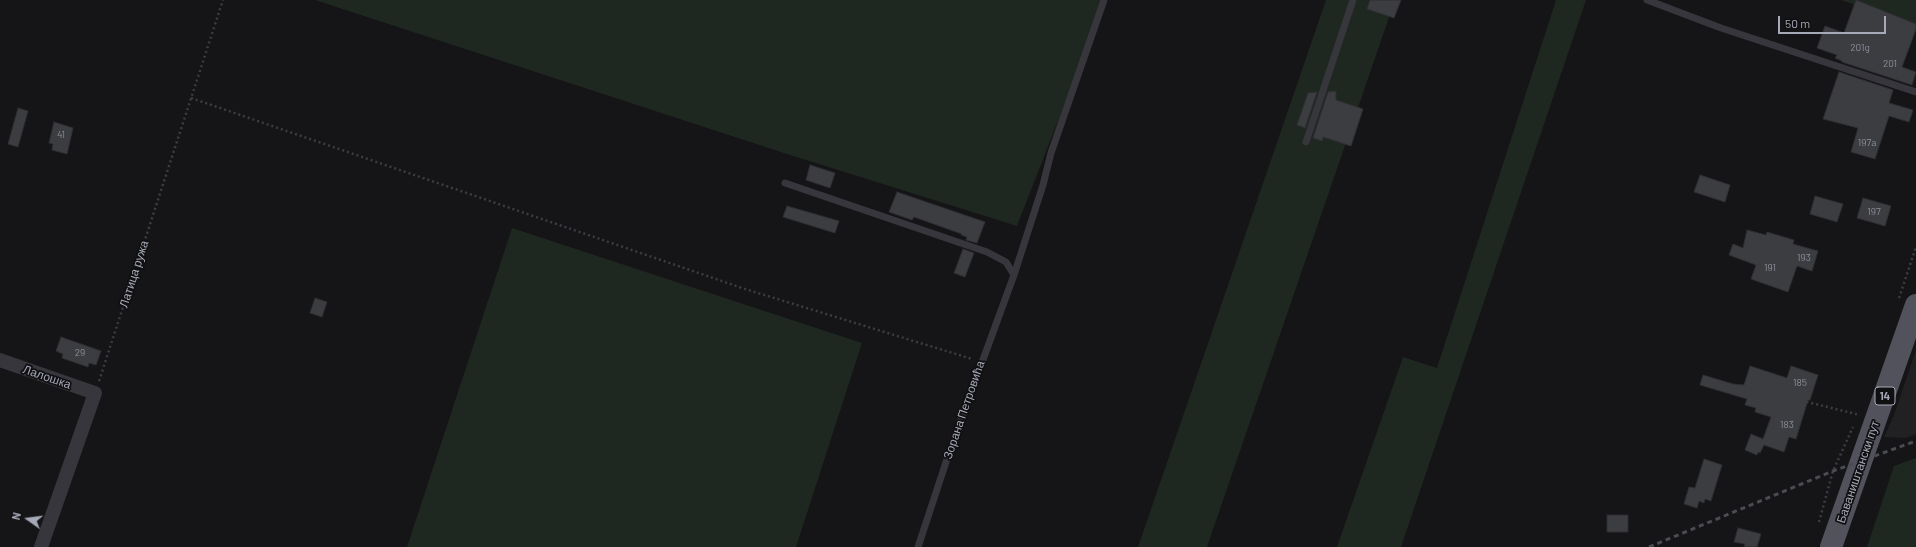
<!DOCTYPE html>
<html>
<head>
<meta charset="utf-8">
<style>
  body { margin:0 }
  #map { position:relative; width:1916px; height:547px; overflow:hidden; background:#151517; font-family:Barlow,sans-serif }
  canvas { display:block }
  .north { position:absolute; left:8px; top:499px; width:40px; height:40px; -webkit-text-stroke:3px #101012; paint-order:stroke; rotate:284deg; font-size:11px; font-weight:700; line-height:16px; text-align:center; color:#a6a9b7 }
  .north::after { content:''; display:block; margin:auto; width:14px; height:18px; background:#a6a9b7; clip-path:polygon(50% 0,100% 100%,50% 72%,0 100%) }
  .scale { position:absolute; left:1778px; top:16px; width:108px; height:18px; box-sizing:border-box; border:2px solid #a6a9b7; border-top:0; padding-left:5px; font-size:12px; line-height:14px; white-space:nowrap; color:#a6a9b7; -webkit-text-stroke:3px #101012; paint-order:stroke }
</style>
</head>
<body>
<div id="map">
<canvas width="1916" height="547"></canvas>
<div class="north">N</div>
<div class="scale">50 m</div>
</div>
<script>
const ctx = document.querySelector('canvas').getContext('2d');
ctx.lineJoin = 'round';
function fill(path, color) { ctx.fillStyle = color; ctx.fill(path, 'evenodd'); }
const shape = rows => new Path2D(rows.map(r => 'M' + r).join(''));
function strokePath(path, color, width, dash) { ctx.strokeStyle = color; ctx.lineWidth = width; ctx.lineCap = dash ? 'butt' : 'round'; ctx.setLineDash(dash || []); ctx.stroke(path); }
function drawText(font, color, halo, rows, align = 'center') {
  ctx.font = font + ' Barlow,sans-serif'; ctx.lineWidth = 3.5; ctx.setLineDash([]); ctx.textBaseline = 'middle'; ctx.strokeStyle = halo; ctx.fillStyle = color; for (const [text, x, y, turn = 0] of rows) {
    ctx.save(); ctx.translate(x, y); ctx.rotate((+turn || 0) * Math.PI / 180); ctx.textAlign = isNaN(turn) ? turn : align; if (halo) ctx.strokeText(text, 0, 0); ctx.fillText(text, 0, 0); ctx.restore();
  }
}
fill(shape([
  [1916,350,1916,434,1906,438,1884,437,1894,415]
]), '#212124');
fill(shape([
  [315,0,1105,0,1017,226,787,154],
  [1326,0,1395,0,1207,547,1138,547],
  [1556,0,1586,0,1401,547,1337,547,1403,357,1437,368],
  [1841,0,1916,0,1916,25],
  [512,228,862,343,796,547,407,547],
  [1916,458,1916,547,1867,547,1894,466]
]), '#1f2721');
const building = shape([
  [1370,0,1401,0,1394,18,1367,9,1370,0],
  [1856,0,1916,24,1916,29,1902,67,1916,72,1912,85,1842,62,1842,61,1835,58,1837,55,1817,48,1825,26,1844,33,1856,0],
  [1839,72,1893,90,1889,103,1913,110,1909,122,1889,116,1875,159,1851,152,1858,128,1823,119,1839,72],
  [1336,91,1336,100,1363,109,1351,146,1323,137,1322,141,1313,138,1328,92,1336,91],
  [1317,92,1305,128,1297,125,1308,93,1317,92],
  [18,108,28,111,18,147,8,144,18,108],
  [54,122,73,128,67,154,52,150,53,144,49,143,54,122],
  [810,165,835,173,830,188,806,180,810,165],
  [1700,175,1730,185,1725,202,1694,192,1700,175],
  [897,192,985,222,977,243,966,240,967,237,961,235,962,234,914,217,912,220,889,212,897,192],
  [1815,196,1843,204,1837,222,1810,214,1815,196],
  [1863,198,1891,206,1885,226,1857,218,1863,198],
  [787,206,839,221,835,233,783,217,787,206],
  [1747,230,1766,235,1767,232,1794,240,1793,244,1818,251,1812,271,1797,266,1788,292,1751,279,1756,265,1729,255,1733,244,1743,248,1747,230],
  [963,249,974,253,965,277,954,273,963,249],
  [315,298,327,302,322,317,310,313,315,298],
  [61,337,101,351,96,365,89,363,88,367,62,358,63,354,56,351,61,337],
  [1750,366,1787,378,1791,366,1818,375,1810,400,1808,400,1796,439,1789,437,1784,452,1764,445,1760,453,1758,452,1757,455,1745,450,1751,434,1763,439,1771,417,1755,412,1756,408,1745,405,1747,399,1700,385,1703,375,1733,384,1744,385,1750,366],
  [1704,459,1722,465,1711,501,1705,499,1704,503,1699,501,1697,508,1684,504,1689,487,1695,488,1704,459],
  [1607,515,1628,515,1628,532,1607,532,1607,515],
  [1738,528,1761,534,1757,547,1744,547,1745,544,1734,542,1738,528]
]);
fill(building, '#3c3d41');
strokePath(building, '#2f2f33', 1);
strokePath(shape([
  [191,98,745,289,972,359],
  [1899,298,1916,247],
  [99,381,223,0],
  [1787,397,1860,415],
  [1819,522,1833,471,1853,427]
]), '#3c3d43', 2.5, [2, 3]);
strokePath(shape([
  [1647,0,1721,28,1916,92],
  [1306,142,1353,0],
  [785,183,987,252,1006,262,1014,275],
  [918,547,950,450,1014,275,1043,185,1051,153,1104,0]
]), '#36363c', 7);
strokePath(shape([
  [0,360,95,393,41,547]
]), '#36363c', 14);
strokePath(shape([
  [1831,547,1916,305]
]), '#51525b', 22);
strokePath(shape([
  [1649,547,1833,471,1916,441]
]), '#4a4b53', 3, [5, 4]);
drawText('10px', '#8c8e9a', null, [
  ["201g",1860,48],
  ["201",1890,64],
  ["41",61,135],
  ["197a",1867,143],
  ["197",1874,212],
  ["193",1804,258],
  ["191",1770,268],
  ["29",80,353],
  ["185",1800,383],
  ["183",1787,425]
]);
for (const [x, y, w] of [
  [1885,396,20]
]) { const box = new Path2D(); box.roundRect(x - w / 2, y - 9, w, 18, 3); ctx.fillStyle = '#101012'; ctx.fill(box); strokePath(box, '#a6a9b7', 1); }
drawText('bold 11px', '#a6a9b7', null, [
  ["14",1885,396]
]);
drawText('12px', '#a6a9b7', '#101012', [
  ["Латица ружа",134,274,-72],
  ["Лалошка",47,377,19],
  ["Зорана Петровића",964,410,-71],
  ["Баваништански пут",1858,472,-71]
]);
</script>
</body>
</html>
